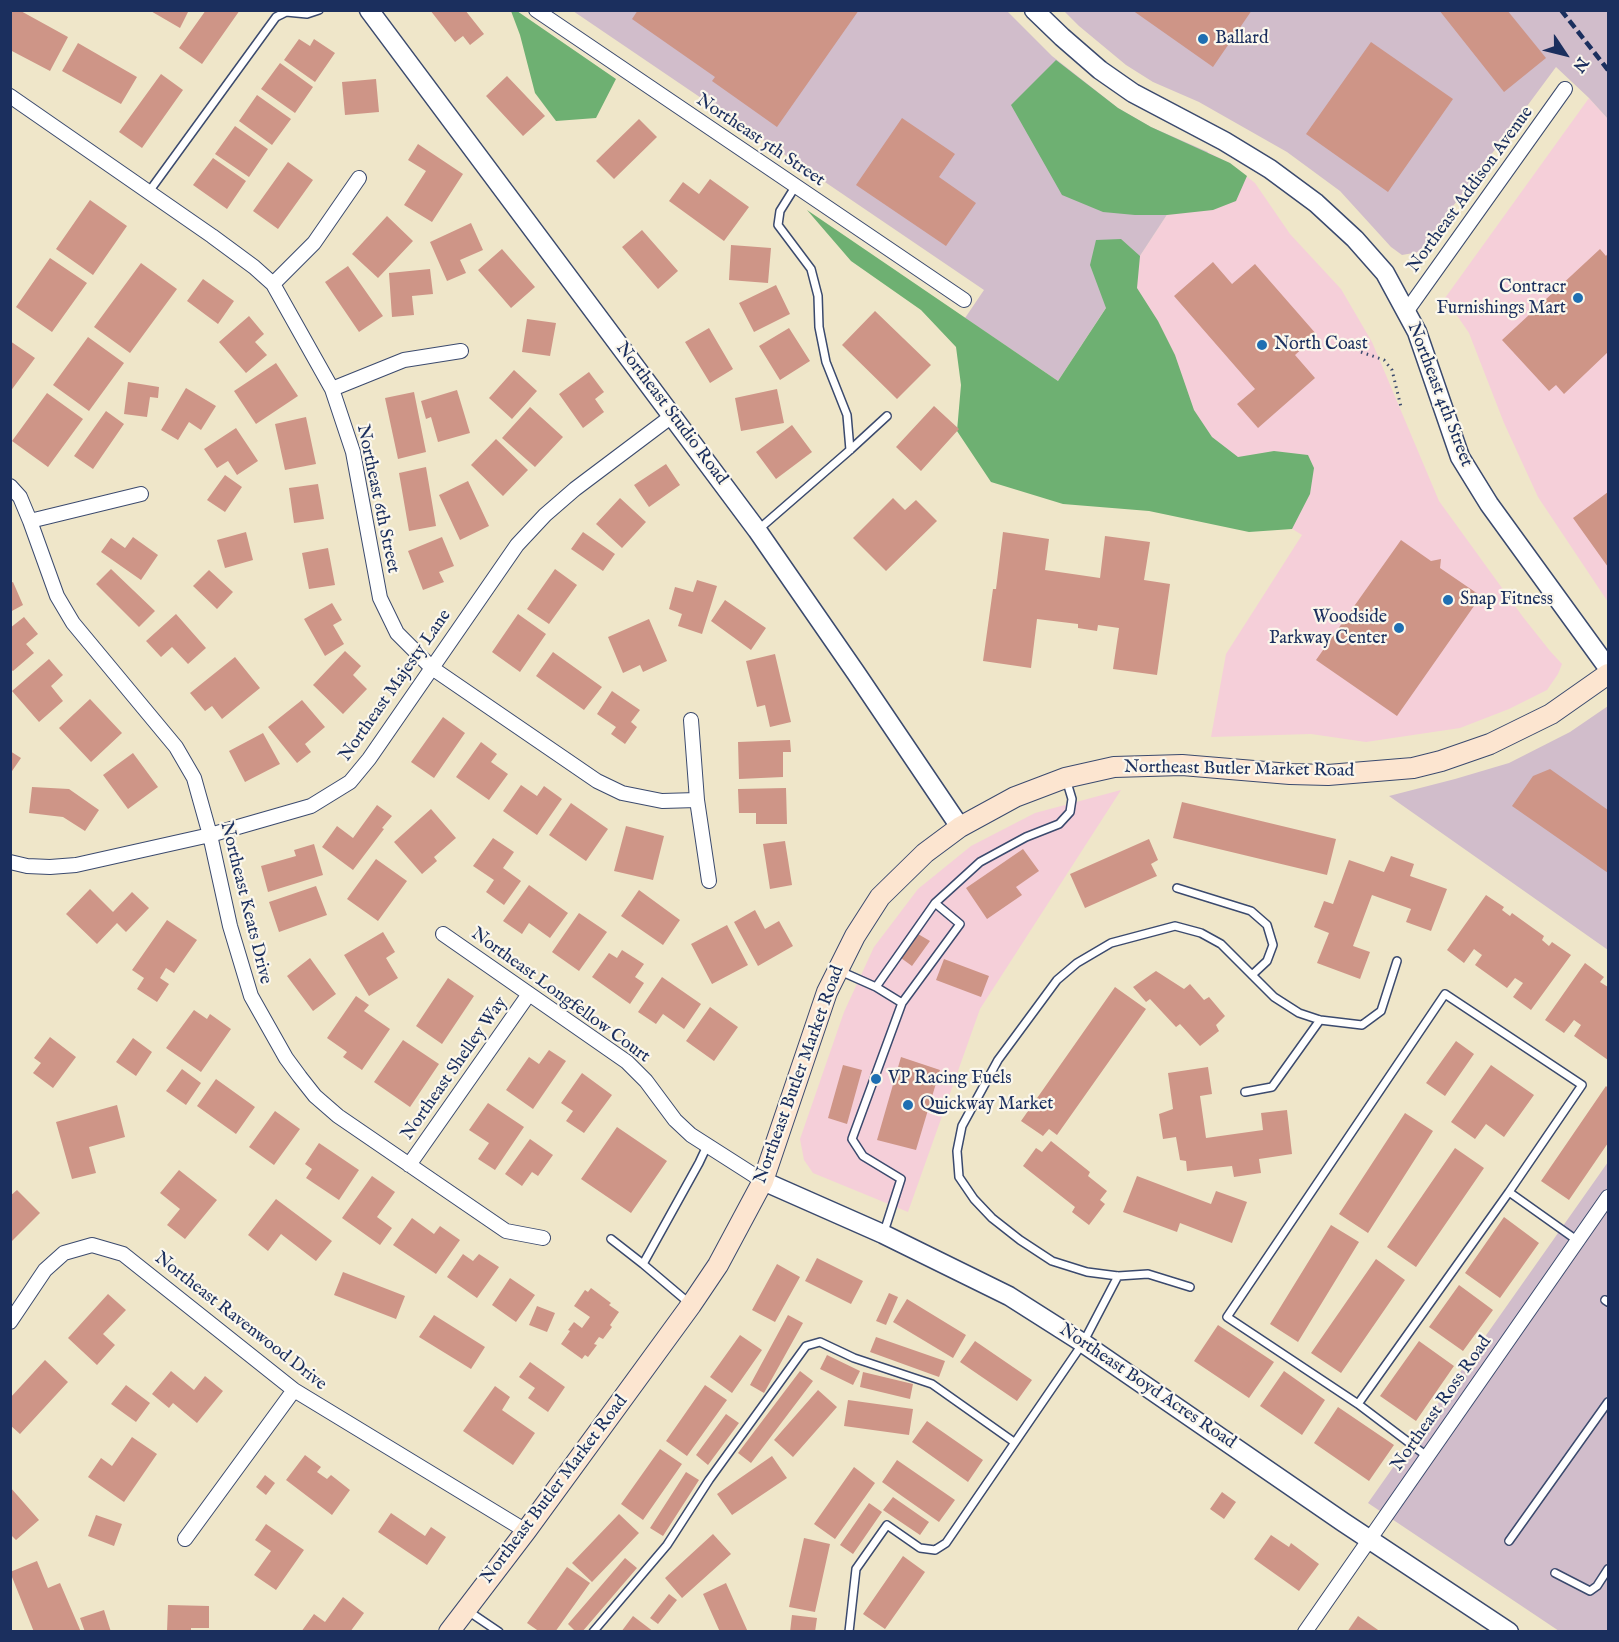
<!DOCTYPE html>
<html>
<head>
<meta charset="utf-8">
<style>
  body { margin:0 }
  #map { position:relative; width:1619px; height:1642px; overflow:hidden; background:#efe6c9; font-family:"IM FELL English",serif }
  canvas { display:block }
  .frame { position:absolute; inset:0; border:12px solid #1b2f5e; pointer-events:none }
  .north { position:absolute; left:1535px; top:24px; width:60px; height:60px; -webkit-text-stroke:4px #fbf7ec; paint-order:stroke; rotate:125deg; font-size:16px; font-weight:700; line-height:24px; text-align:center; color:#1b2f5e }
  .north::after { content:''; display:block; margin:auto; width:21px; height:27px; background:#1b2f5e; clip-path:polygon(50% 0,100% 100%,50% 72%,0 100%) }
</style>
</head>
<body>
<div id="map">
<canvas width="1619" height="1642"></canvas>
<div class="frame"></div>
<div class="north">N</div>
</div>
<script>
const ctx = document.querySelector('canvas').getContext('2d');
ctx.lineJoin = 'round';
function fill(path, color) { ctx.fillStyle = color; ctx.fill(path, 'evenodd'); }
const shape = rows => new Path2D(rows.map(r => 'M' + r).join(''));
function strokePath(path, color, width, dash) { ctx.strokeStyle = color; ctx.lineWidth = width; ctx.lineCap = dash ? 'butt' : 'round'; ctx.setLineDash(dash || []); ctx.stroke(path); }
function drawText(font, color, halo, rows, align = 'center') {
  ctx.font = font + ' "IM FELL English",serif'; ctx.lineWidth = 4.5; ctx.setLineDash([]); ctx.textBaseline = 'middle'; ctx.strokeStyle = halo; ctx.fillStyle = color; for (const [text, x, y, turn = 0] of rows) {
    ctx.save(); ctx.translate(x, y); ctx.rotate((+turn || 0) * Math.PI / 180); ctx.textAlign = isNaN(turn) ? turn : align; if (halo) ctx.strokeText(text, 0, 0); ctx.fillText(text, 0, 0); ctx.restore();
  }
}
fill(shape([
  [1589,98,1608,119,1608,602,1538,497,1504,423,1469,333,1445,298],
  [1208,152,1230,163,1255,183,1290,234,1341,289,1372,342,1439,501,1523,617,1550,651,1562,664,1558,674,1547,690,1509,709,1460,728,1366,742,1311,734,1211,737,1226,654,1302,535,1058,381],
  [1121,790,980,1009,908,1212,813,1173,804,1160,800,1139,844,1012,874,947,918,889,971,846,1035,813]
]), '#f5cfd9');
fill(shape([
  [573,11,1007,11,1052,56,1118,108,1151,127,1208,152,1058,381,965,318,984,290],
  [1064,11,1607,11,1608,13,1608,119,1589,98,1556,67,1419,252,1402,255,1391,247,1340,191,1287,152,1199,102,1153,82,1126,65,1079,26],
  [1608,706,1608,950,1389,796,1455,779,1509,763,1570,732],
  [1608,1162,1608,1631,1559,1631,1368,1503]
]), '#d1bdcb');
fill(shape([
  [511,11,517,11,616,79,596,118,556,121,535,93,520,35],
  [1056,60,1118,108,1151,127,1230,163,1247,176,1236,201,1213,210,1167,215,1135,215,1103,212,1062,195,1011,105],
  [807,210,1058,381,1106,308,1090,265,1096,240,1121,239,1140,256,1137,288,1158,321,1175,355,1194,410,1212,437,1238,457,1274,451,1308,455,1314,468,1310,494,1292,529,1249,532,1149,511,1063,504,991,482,957,431,961,385,956,347,921,310,851,261]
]), '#6eb072');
fill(shape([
  [12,10,19,10,68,37,50,71,10,50,10,13],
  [149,10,189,10,180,28],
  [206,10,240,10,202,64,179,48],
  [430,10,465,10,484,34,470,45,463,36,455,42],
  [638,10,859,10,777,127,712,81,715,77,632,19],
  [1132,10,1252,10,1213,67],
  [1439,10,1507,10,1546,58,1504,92],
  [299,39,310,46,314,39,335,53,315,82,284,60],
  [1371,42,1453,99,1388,192,1306,134],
  [78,43,137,77,121,104,62,71],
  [280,63,313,87,295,113,261,89],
  [161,74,183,90,142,148,119,132],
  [507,76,545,116,523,136,486,96],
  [376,79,379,112,345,115,342,82],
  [257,95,291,119,272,145,239,121],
  [902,118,955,154,939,177,976,203,946,246,856,185],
  [639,119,657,137,614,179,596,161],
  [235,126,268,149,249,177,215,154],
  [418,144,463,174,432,222,404,205,426,171,408,160],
  [213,158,246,181,227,209,193,185],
  [288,162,313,180,278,229,253,211],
  [710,179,749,207,724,241,669,201,683,182,699,194],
  [90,200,127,226,93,275,56,249],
  [387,216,413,241,378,278,352,254],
  [471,223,483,250,460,260,466,273,447,281,430,242],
  [642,230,678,271,658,289,622,247],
  [731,245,771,248,768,283,729,280],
  [502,249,535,287,511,308,478,270],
  [1600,249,1606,256,1608,253,1608,352,1564,394,1556,385,1549,391,1502,340],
  [50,258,87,283,52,332,16,307],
  [1213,262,1232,284,1255,264,1317,335,1295,355,1315,378,1258,428,1237,404,1255,389,1174,296],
  [141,263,177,289,130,353,94,327],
  [348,266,383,316,359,332,325,282],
  [430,269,433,294,412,296,414,315,392,317,389,273],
  [203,279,234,301,218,324,187,301],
  [776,285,790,314,754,332,739,303],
  [875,311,931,365,897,399,842,345],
  [249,316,264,334,255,342,267,355,246,373,219,342],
  [527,319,556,323,550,356,522,352],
  [709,328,733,369,710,383,685,342],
  [789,328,810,361,780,380,759,346],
  [88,337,124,363,89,411,53,385],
  [10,341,35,358,10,392],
  [276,363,298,396,256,424,234,391],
  [514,370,537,391,512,419,489,398],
  [589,372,604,392,595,399,604,412,583,428,559,394],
  [128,382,159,387,158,398,150,397,147,417,124,414],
  [186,388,216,406,201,430,189,422,178,440,161,430],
  [777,389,784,423,741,431,735,398],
  [457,390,470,433,438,442,431,417,426,419,421,401],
  [414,392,426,452,398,459,385,398],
  [47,393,83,419,48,467,12,441],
  [934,406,959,429,921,471,896,447],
  [530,407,563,437,535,467,502,438],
  [106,411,124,424,93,469,74,456],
  [306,417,316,464,285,470,275,424],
  [792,425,812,452,776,479,756,452],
  [236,428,258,461,237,475,228,461,217,468,204,449],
  [496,439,528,470,503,496,471,465],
  [666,464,680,485,649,507,634,485],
  [426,467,436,526,409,531,399,473],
  [225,475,242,487,225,512,207,500],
  [468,481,489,526,460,540,439,495],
  [318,484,324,519,294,523,289,488],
  [1608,492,1608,567,1573,518],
  [620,498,646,522,622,548,596,524],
  [893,498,905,510,916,500,937,521,886,571,853,538],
  [246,532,253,560,225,568,217,540],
  [583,532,615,554,603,571,571,549],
  [1003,532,1049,539,1045,570,1100,578,1105,536,1150,542,1144,580,1170,584,1157,675,1113,669,1119,628,1098,625,1097,631,1078,628,1078,624,1037,619,1031,668,983,661,993,589,996,589],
  [133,537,158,555,141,580,101,552,111,538,125,548],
  [442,537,454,566,439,572,444,582,423,590,408,551],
  [1401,540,1431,561,1441,559,1440,568,1481,596,1397,716,1316,660],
  [328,548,335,585,309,589,302,553],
  [111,569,155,611,139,627,96,584],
  [555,569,577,585,549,624,527,609],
  [209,570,233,592,217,609,193,586],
  [697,580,717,586,702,634,678,626,682,614,669,609,675,587,693,592],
  [13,582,23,605,10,612,10,583],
  [725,600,766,628,751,650,711,621],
  [332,603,342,620,333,625,344,644,325,656,304,619],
  [176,614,206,648,188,664,172,647,161,657,146,641],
  [518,614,546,634,520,672,492,652],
  [24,617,38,634,26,644,34,653,13,671,10,669,10,628],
  [649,619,667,661,643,672,640,665,623,673,608,637],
  [345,651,361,666,353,675,367,689,343,714,313,685],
  [553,652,602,687,584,710,536,676],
  [775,654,791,722,770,727,765,705,757,707,746,661],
  [235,657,260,688,222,719,212,706,205,711,190,693],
  [49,659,63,675,51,686,63,701,39,722,12,691],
  [612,691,640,710,631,722,637,727,625,744,611,734,616,727,597,714],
  [90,699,122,733,91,762,59,728],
  [302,700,325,727,305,744,311,752,297,763,268,727],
  [443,717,465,733,434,778,411,762],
  [263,733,280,764,245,782,229,751],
  [790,740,791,752,783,752,783,777,739,779,738,742],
  [481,742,497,754,491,762,508,774,489,800,456,777],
  [10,751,21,758,10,774],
  [133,753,158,787,128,809,103,775],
  [1550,769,1608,810,1608,873,1512,806,1533,776],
  [521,785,537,796,544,786,562,799,537,835,503,811],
  [32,787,69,789,99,810,85,831,63,817,29,813],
  [786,788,787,824,756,824,756,813,739,813,738,789],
  [1182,802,1336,839,1327,875,1173,838],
  [571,803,608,829,586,861,549,835],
  [377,805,392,816,382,828,384,829,353,870,322,847,337,826,353,838],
  [431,809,456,838,434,857,437,861,422,874,394,842],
  [626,826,664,836,653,880,614,871],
  [493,838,514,852,503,868,521,881,504,905,486,892,494,880,473,866],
  [1149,839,1158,860,1151,864,1157,876,1085,908,1070,874],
  [785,841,792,885,770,889,763,844],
  [314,844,323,875,268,892,261,866,296,856,294,850],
  [1023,849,1039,871,1016,887,1022,895,987,919,966,888],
  [1391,856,1414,864,1410,876,1447,889,1431,931,1406,922,1411,909,1372,895,1353,946,1370,952,1360,979,1317,963,1329,933,1314,927,1324,901,1333,904,1349,860,1384,872],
  [376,859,407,881,378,921,347,899],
  [529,885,568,913,550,938,529,923,522,934,503,921],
  [316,886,327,915,279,932,269,902],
  [90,889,113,912,132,892,149,908,126,932,117,923,97,944,66,914],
  [639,890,680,920,663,945,621,916],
  [1486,895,1504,907,1502,910,1510,916,1512,913,1544,936,1542,940,1549,946,1552,942,1571,955,1531,1010,1513,997,1523,983,1515,978,1507,988,1475,965,1482,955,1474,949,1464,963,1447,950],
  [755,910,765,929,779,921,793,946,758,966,734,922],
  [579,913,607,932,579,971,552,952],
  [167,920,197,940,174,973,166,968,160,978,169,984,157,1002,137,989,144,978,132,970],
  [727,925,748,965,712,984,691,944],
  [383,932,395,952,386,958,398,978,369,996,344,955],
  [918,934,930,941,912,966,901,958],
  [622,950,644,964,635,977,644,983,630,1004,592,977,609,953,617,958],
  [310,958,336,994,313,1011,287,976],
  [944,959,989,976,981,997,936,980],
  [1585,963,1604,977,1600,982,1608,987,1608,1060,1574,1036,1581,1025,1574,1020,1564,1033,1545,1020],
  [1156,971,1184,989,1190,984,1204,1000,1209,997,1225,1016,1216,1025,1219,1031,1200,1046,1180,1024,1176,1027,1150,999,1146,1002,1133,987],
  [662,977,701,1004,684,1029,663,1014,656,1024,638,1012],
  [448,978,474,996,442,1044,416,1026],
  [1115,987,1146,1009,1057,1135,1049,1129,1043,1136,1021,1121],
  [356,996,369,1005,364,1011,390,1029,362,1070,343,1057,347,1052,327,1038],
  [710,1007,738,1027,714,1061,686,1041],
  [194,1010,207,1019,210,1014,231,1029,201,1072,166,1048],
  [50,1037,76,1057,53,1088,33,1073,41,1063,34,1058],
  [133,1038,152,1052,136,1076,116,1062],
  [403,1040,439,1064,410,1107,374,1082],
  [1456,1041,1474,1054,1445,1096,1426,1083],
  [549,1050,566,1061,533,1109,506,1090,529,1057,539,1064],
  [901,1057,940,1070,916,1150,877,1140],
  [843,1065,862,1070,847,1124,828,1118],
  [1491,1065,1534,1095,1504,1137,1486,1124,1475,1139,1451,1122],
  [1208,1067,1212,1094,1200,1096,1206,1138,1263,1130,1261,1113,1287,1110,1292,1154,1259,1159,1261,1173,1234,1177,1232,1166,1187,1171,1186,1161,1180,1160,1176,1137,1163,1139,1159,1114,1173,1109,1168,1073],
  [182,1069,201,1083,186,1105,166,1091],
  [582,1073,612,1095,584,1133,566,1121,573,1111,561,1103],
  [216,1079,255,1107,236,1134,197,1106],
  [1606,1086,1608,1088,1608,1143,1569,1200,1541,1181],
  [488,1103,524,1127,495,1170,478,1159,489,1143,469,1130],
  [117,1105,125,1137,89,1147,96,1173,72,1179,56,1122],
  [275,1111,300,1129,274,1165,249,1147],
  [1405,1113,1433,1131,1368,1233,1339,1214],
  [617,1127,667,1161,631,1213,581,1179],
  [530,1139,553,1155,538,1176,532,1172,522,1186,505,1174],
  [1051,1141,1090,1172,1088,1176,1107,1191,1100,1200,1105,1204,1089,1225,1072,1212,1075,1207,1023,1166,1036,1148,1042,1152],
  [319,1143,359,1170,339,1200,306,1178,312,1169,305,1164],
  [1455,1148,1484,1168,1416,1267,1387,1247],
  [179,1170,217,1200,185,1239,167,1225,180,1209,160,1193],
  [372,1176,395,1192,377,1217,392,1228,380,1245,342,1218],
  [1137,1176,1211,1204,1216,1191,1247,1202,1232,1243,1180,1223,1177,1232,1123,1212],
  [17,1190,40,1213,10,1243,10,1196],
  [276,1199,332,1241,316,1261,281,1234,268,1251,248,1235],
  [1504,1217,1539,1243,1500,1298,1465,1273],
  [412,1218,434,1234,440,1226,460,1240,436,1274,393,1245],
  [1331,1225,1359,1242,1298,1342,1270,1324],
  [463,1254,473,1261,479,1254,499,1267,477,1298,447,1277],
  [817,1258,863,1281,851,1304,805,1281],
  [1376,1259,1405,1280,1341,1373,1311,1353],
  [777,1264,800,1277,775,1322,752,1310],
  [343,1272,405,1296,396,1319,334,1295],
  [510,1278,535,1295,516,1322,492,1305],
  [1459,1285,1493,1310,1463,1351,1429,1327],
  [591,1288,611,1303,609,1305,619,1312,610,1325,612,1327,603,1339,599,1337,594,1344,597,1345,588,1357,585,1355,582,1359,561,1344,570,1331,568,1330,574,1322,582,1328,590,1317,574,1306,585,1290,588,1292],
  [889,1293,898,1297,886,1325,876,1321],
  [108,1294,126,1310,103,1334,115,1345,97,1365,68,1338],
  [907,1299,966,1335,953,1358,893,1322],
  [537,1306,555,1313,547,1332,529,1325],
  [434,1315,485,1347,471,1369,419,1337],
  [788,1315,803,1323,764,1393,750,1385],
  [1218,1325,1274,1362,1249,1398,1194,1361],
  [740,1335,762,1350,732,1393,710,1377],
  [876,1337,945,1361,939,1377,870,1352],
  [975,1341,1032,1380,1017,1401,960,1362],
  [1419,1341,1454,1366,1416,1421,1380,1396],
  [827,1355,860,1371,853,1385,820,1369],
  [45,1360,68,1382,20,1434,10,1425,10,1398],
  [530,1362,565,1387,548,1412,528,1398,535,1388,519,1377],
  [171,1371,194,1390,205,1376,223,1391,197,1423,173,1403,169,1408,152,1394],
  [800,1371,813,1381,751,1463,738,1453],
  [1284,1371,1325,1400,1302,1435,1260,1406],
  [863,1372,913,1384,910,1399,860,1387],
  [126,1385,150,1403,136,1422,111,1404],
  [705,1385,727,1400,687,1456,666,1441],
  [495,1386,510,1397,502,1410,535,1433,513,1465,463,1431],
  [818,1390,837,1407,793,1457,774,1440],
  [848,1400,913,1409,909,1435,844,1426],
  [1338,1407,1394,1445,1369,1481,1314,1443],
  [726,1414,739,1423,708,1465,696,1455],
  [927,1421,983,1460,968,1482,912,1442],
  [132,1437,157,1454,124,1502,88,1477,101,1458,112,1466],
  [660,1449,682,1464,643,1520,621,1504],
  [305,1455,321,1467,317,1472,327,1479,331,1475,350,1490,332,1515,286,1480],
  [772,1456,787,1478,732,1515,717,1494],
  [897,1460,955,1500,939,1522,882,1482],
  [854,1467,875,1483,835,1539,814,1524],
  [686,1472,699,1480,663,1536,650,1528],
  [265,1475,275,1483,266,1495,256,1487],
  [10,1487,39,1520,16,1540,10,1534],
  [1222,1492,1236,1502,1224,1519,1210,1509],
  [893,1497,929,1522,920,1535,883,1510],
  [869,1503,882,1512,853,1554,840,1545],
  [391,1513,425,1536,431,1527,446,1537,427,1565,378,1532],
  [619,1514,639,1533,592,1582,572,1563],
  [96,1515,122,1524,114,1546,88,1536],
  [266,1524,304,1550,276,1590,254,1575,271,1551,255,1540],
  [713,1534,731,1554,682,1598,665,1578],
  [1271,1535,1289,1547,1291,1543,1319,1564,1299,1591,1254,1559],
  [804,1538,830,1544,815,1612,789,1607],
  [903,1556,925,1572,885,1629,863,1614],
  [625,1558,637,1568,582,1632,576,1632,568,1624],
  [37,1561,48,1588,60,1583,81,1632,34,1632,10,1572],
  [567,1567,590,1583,555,1632,540,1632,527,1623],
  [726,1583,748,1632,720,1632,703,1594],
  [669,1594,677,1600,658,1624,650,1618],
  [343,1597,364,1613,350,1632,301,1632,314,1614,325,1622],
  [168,1605,209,1606,209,1628,191,1628,191,1632,167,1632],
  [104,1610,111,1632,85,1632,80,1618],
  [792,1615,817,1618,815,1632,790,1632],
  [633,1616,654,1632,621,1632],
  [1358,1616,1381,1632,1347,1632]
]), '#ce9587');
const service = shape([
  [795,187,780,211,778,225,811,269,818,296,819,327,826,362,847,415,850,450],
  [148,193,276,17,286,12,307,14,319,10],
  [759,529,850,450,887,416],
  [1177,888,1251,911,1267,925,1273,945,1267,961,1252,975],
  [935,903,980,862,1026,837,1059,824,1070,812,1072,799,1066,779],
  [840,971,876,987,902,1003],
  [876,987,935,903,960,924,902,1003,852,1139,863,1156,901,1179,884,1232],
  [1245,1092,1272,1087,1320,1020],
  [611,1239,643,1264,689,1303],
  [643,1264,699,1163,707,1146],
  [1190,1287,1148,1274,1118,1276,1087,1272,1052,1261,1020,1240,992,1218,974,1199,959,1177,957,1151,962,1126,998,1060,1057,980,1077,963,1111,943,1175,926,1201,933,1221,944,1274,997,1299,1013,1320,1020,1362,1025,1381,1011,1397,961],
  [1605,1300,1608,1302],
  [1358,1404,1227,1317,1445,994,1582,1085,1509,1192],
  [1428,1457,1358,1404,1509,1192,1578,1241],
  [1509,1541,1608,1402],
  [1555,1573,1590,1591,1597,1586,1608,1569],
  [468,1611,499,1632],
  [593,1632,667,1545,709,1480,806,1346,820,1342,854,1358,932,1384,1014,1442],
  [849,1632,856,1569,887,1525,920,1548,935,1550,946,1543,1083,1343,1118,1276]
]);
const minor = shape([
  [536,10,964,300],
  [10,96,212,236,254,267,273,284,332,389,353,452,380,598,397,633,432,668,597,781,622,793,662,801,697,800],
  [273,284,314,243,359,178],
  [1406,312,1565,89],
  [332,389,404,360,461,351],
  [10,486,20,497,30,521,57,596,73,623,176,747,194,778,210,835,230,926,251,996,286,1058,300,1077,315,1096,338,1116,506,1231,543,1238],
  [30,521,141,494],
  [691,720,697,800,709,881],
  [10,862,27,866,50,867,76,865,210,835,311,806,350,782,369,759,517,545,545,515,575,489,672,416],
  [443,934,627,1062,646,1081,675,1120,691,1135,763,1181],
  [409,1165,529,994],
  [10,1322,45,1270,64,1253,92,1245,123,1254,294,1390,526,1531],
  [185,1539,294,1390],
  [1305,1632,1608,1197]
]);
const tertiary = shape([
  [369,10,757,530,856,673,960,827],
  [1034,10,1062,37,1100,70,1133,93,1224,141,1270,169,1316,203,1355,239,1385,273,1417,332,1460,457,1489,504,1608,668],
  [763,1181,883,1234,1009,1296,1083,1343,1343,1522,1509,1632]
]);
const secondary = shape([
  [449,1632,526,1531,691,1305,718,1265,763,1181,827,992,855,936,880,897,925,853,960,827,1015,797,1065,778,1114,767,1182,765,1290,774,1328,775,1413,768,1441,761,1490,744,1551,714,1608,674]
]);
strokePath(service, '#3b4a6e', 10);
strokePath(minor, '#3b4a6e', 16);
strokePath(tertiary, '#3b4a6e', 21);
strokePath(secondary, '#3b4a6e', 22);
strokePath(shape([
  [1361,352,1384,360,1392,370,1401,407]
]), '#3b4a6e', 3, [1.5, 4.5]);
strokePath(service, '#fff', 7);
strokePath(minor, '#fff', 14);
strokePath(tertiary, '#fff', 18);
strokePath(secondary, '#fce5d0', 20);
strokePath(shape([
  [1561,10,1608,70]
]), '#1b2f5e', 4.5, [9, 4.5]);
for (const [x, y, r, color] of [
  [1203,39,6,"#1f6fb2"],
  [1578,298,6,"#1f6fb2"],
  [1262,345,6,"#1f6fb2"],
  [1448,600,6,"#1f6fb2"],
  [1399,628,6,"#1f6fb2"],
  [876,1079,6,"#1f6fb2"],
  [908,1105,6,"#1f6fb2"]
]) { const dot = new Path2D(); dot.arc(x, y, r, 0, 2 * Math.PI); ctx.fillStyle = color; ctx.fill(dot); strokePath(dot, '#fbf7ec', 2); }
drawText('18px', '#1b2f5e', '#fbf7ec', [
  ["Ballard",1215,39],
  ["Contracr",1566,288,"right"],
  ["Furnishings Mart",1566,309,"right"],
  ["North Coast",1274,345],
  ["Snap Fitness",1460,600],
  ["Woodside",1387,618,"right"],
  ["Parkway Center",1387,639,"right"],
  ["VP Racing Fuels",888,1079],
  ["Quickway Market",920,1105]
], 'left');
drawText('18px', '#1b2f5e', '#fbf7ec', [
  ["Northeast 5th Street",760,141,34],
  ["Northeast Addison Avenue",1471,190,-54],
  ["Northeast 4th Street",1439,395,69],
  ["Northeast Studio Road",671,414,53],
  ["Northeast 6th Street",377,499,78],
  ["Northeast Majesty Lane",396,686,-55],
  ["Northeast Butler Market Road",1239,770,1],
  ["Northeast Keats Drive",245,903,76],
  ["Northeast Longfellow Court",560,996,36],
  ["Northeast Shelley Way",455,1069,-55],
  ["Northeast Butler Market Road",800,1075,-70],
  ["Northeast Ravenwood Drive",240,1322,38],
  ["Northeast Boyd Acres Road",1147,1387,34],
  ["Northeast Ross Road",1442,1404,-55],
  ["Northeast Butler Market Road",555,1490,-53]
]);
</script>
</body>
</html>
